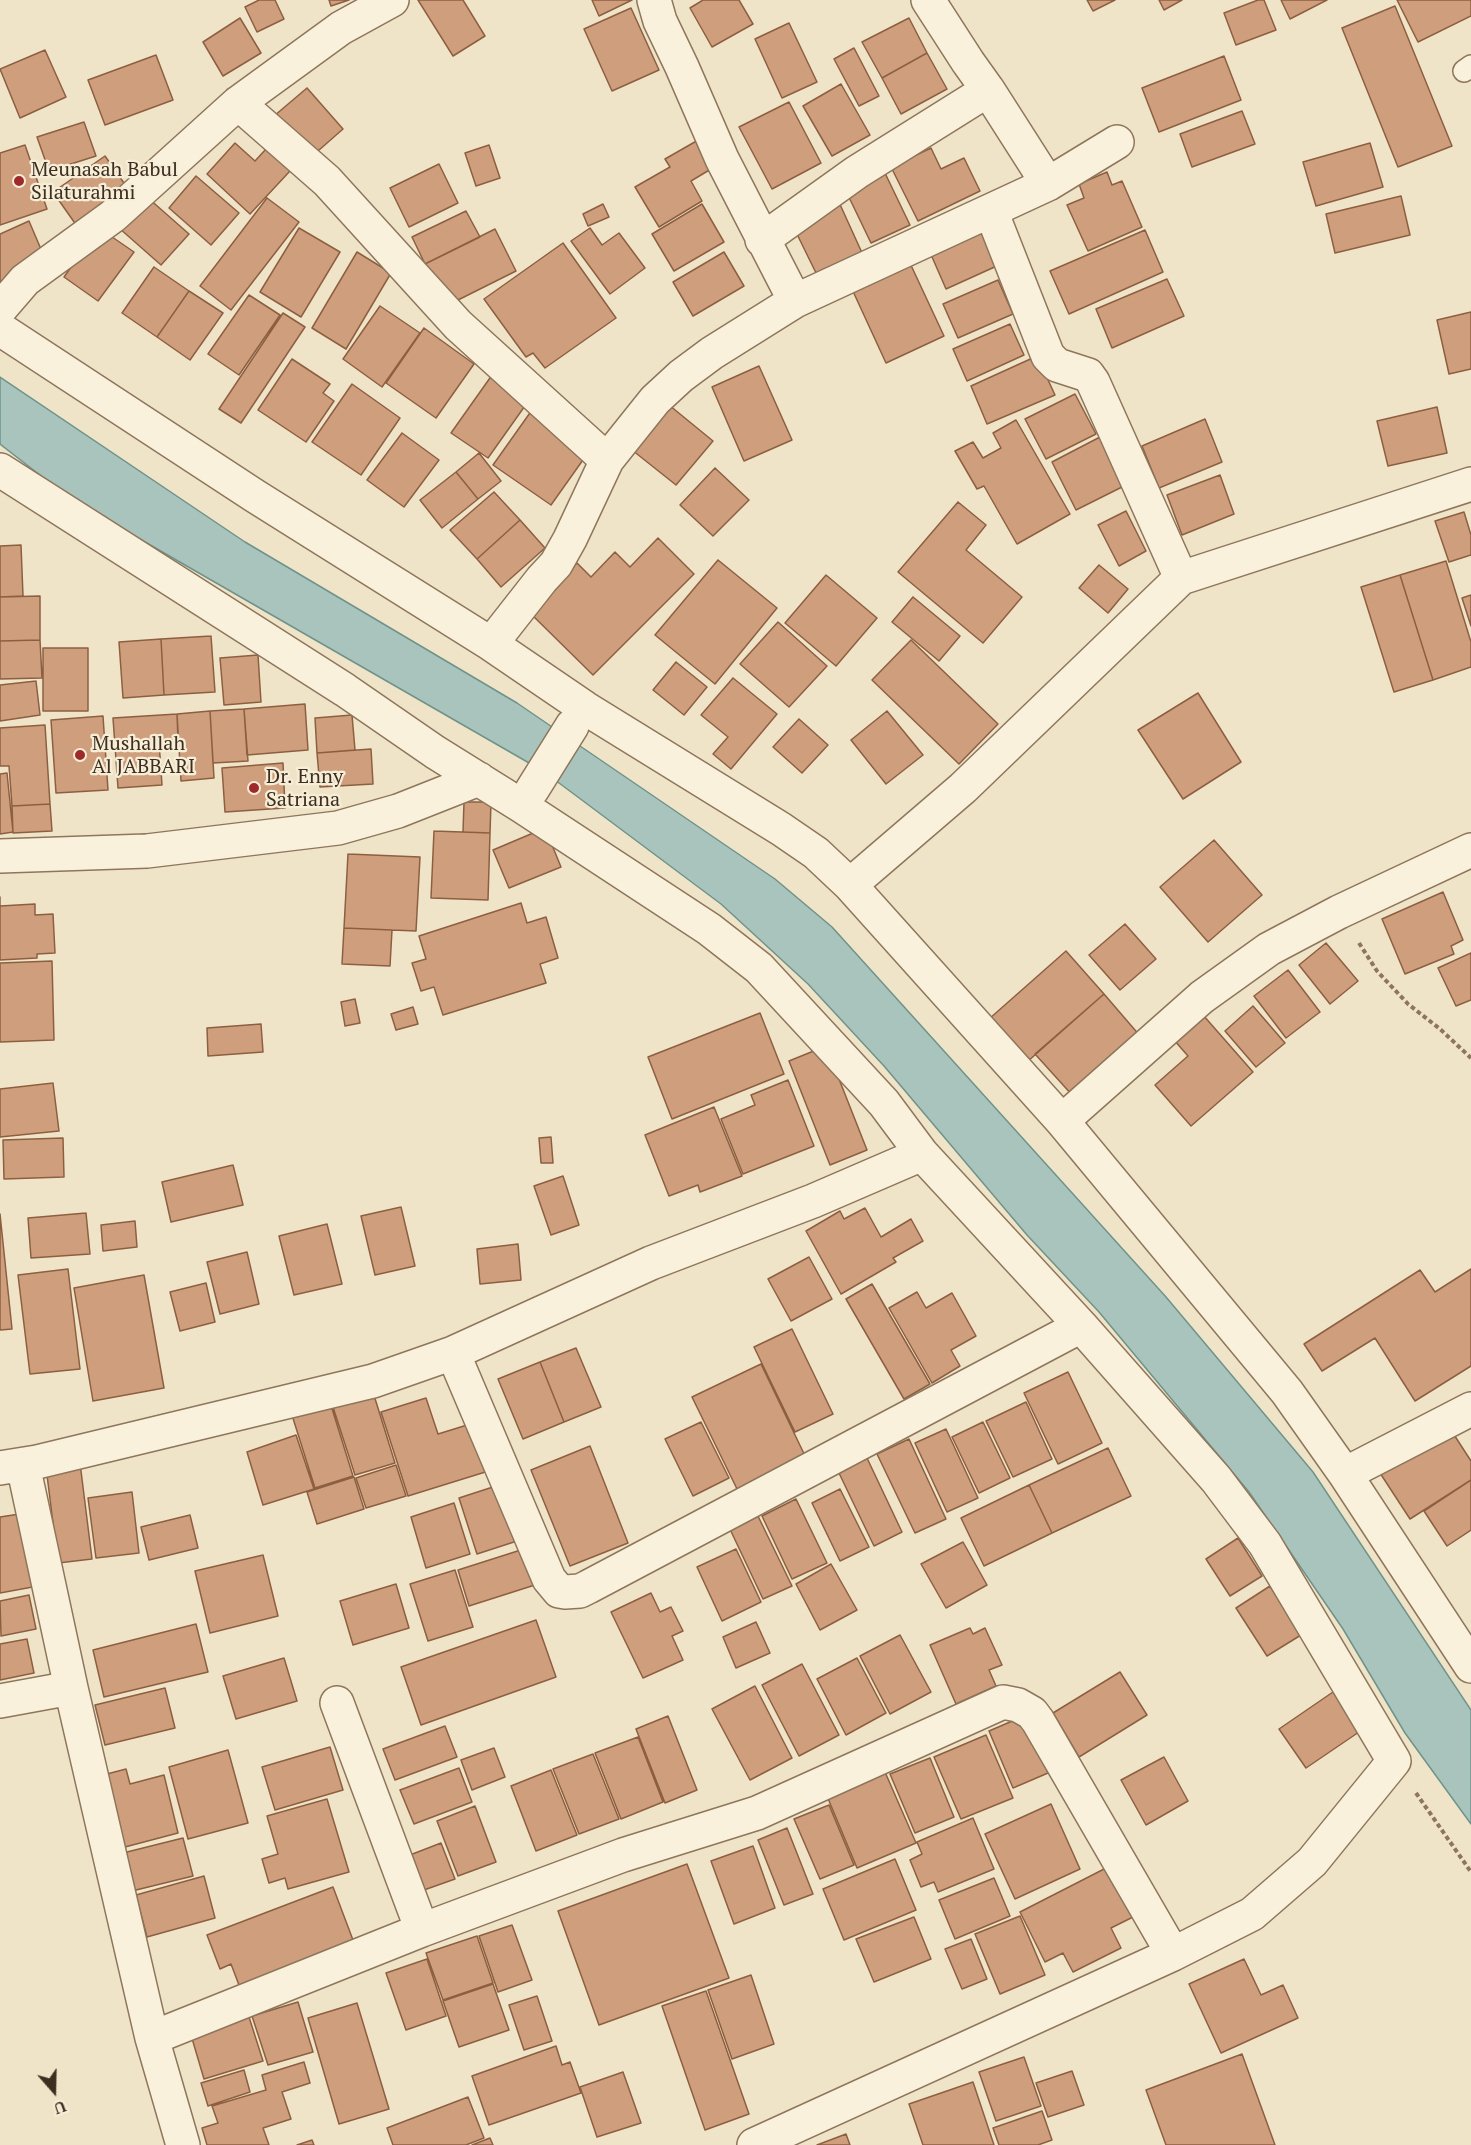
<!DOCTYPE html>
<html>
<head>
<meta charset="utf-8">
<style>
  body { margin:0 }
  #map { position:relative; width:1471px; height:2145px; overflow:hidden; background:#f0e4c8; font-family:"PT Serif",serif }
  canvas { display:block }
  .north { position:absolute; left:24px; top:2061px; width:60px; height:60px; -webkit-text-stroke:4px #f7eed8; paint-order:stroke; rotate:160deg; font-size:16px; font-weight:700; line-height:24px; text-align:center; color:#3d2e20 }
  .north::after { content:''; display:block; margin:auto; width:21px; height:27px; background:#3d2e20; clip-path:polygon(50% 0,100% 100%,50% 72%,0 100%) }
</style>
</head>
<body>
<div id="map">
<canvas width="1471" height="2145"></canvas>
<div class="north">U</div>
</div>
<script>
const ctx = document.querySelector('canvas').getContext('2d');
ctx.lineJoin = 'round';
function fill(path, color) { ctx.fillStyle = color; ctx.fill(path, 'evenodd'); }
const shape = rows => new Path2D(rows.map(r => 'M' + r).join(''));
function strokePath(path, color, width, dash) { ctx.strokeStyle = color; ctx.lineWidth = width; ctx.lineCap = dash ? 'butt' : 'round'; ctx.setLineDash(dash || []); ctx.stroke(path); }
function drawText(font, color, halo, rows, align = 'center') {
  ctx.font = font + ' "PT Serif",serif'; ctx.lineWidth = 4.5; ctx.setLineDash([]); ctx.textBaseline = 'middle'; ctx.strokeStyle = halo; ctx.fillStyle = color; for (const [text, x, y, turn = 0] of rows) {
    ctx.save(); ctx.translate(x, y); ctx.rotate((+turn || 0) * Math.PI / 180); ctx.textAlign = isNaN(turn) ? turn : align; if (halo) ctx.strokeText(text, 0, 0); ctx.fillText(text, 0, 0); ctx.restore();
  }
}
const water = shape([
  [0,377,245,542,517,703,775,879,832,927,1166,1297,1313,1472,1471,1710,1471,1824,1405,1733,1343,1629,1249,1492,1099,1312,1027,1235,884,1066,808,984,721,904,543,771,72,500,0,444,0,377]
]);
fill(water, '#a9c4bc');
strokePath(water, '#6f938a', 1.5);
const building = shape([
  [259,0,275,0,284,19,257,32,245,7,259,0],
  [329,0,349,0,331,6,329,0],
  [418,0,463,0,485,36,453,56,418,0],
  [592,0,632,0,599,16,592,0],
  [703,0,739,0,753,24,712,47,690,8,703,0],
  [1087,0,1115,0,1093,11,1087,0],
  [1159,0,1182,0,1164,10,1159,0],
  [1258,0,1264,0,1276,30,1236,45,1224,13,1258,0],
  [1281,0,1327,0,1290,19,1281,0],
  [1397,0,1471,0,1471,16,1418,42,1397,0],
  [1395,6,1452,146,1398,167,1342,28,1395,6],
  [631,8,659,70,612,91,584,29,631,8],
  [240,18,261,53,223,76,203,42,240,18],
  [909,18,927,53,882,78,862,42,909,18],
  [789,23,817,82,782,98,755,39,789,23],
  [854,48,879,96,859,106,834,59,854,48],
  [45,50,66,97,20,118,0,69,45,50],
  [927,53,947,89,901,114,882,78,927,53],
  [156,55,173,100,105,125,88,80,156,55],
  [1224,56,1241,100,1159,132,1142,88,1224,56],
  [841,84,870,135,832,156,803,106,841,84],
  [307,88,343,129,310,158,274,116,307,88],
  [789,102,821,163,772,189,739,127,789,102],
  [1242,111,1255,144,1192,167,1180,134,1242,111],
  [84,122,96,156,49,171,37,137,84,122],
  [700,139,716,166,691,181,702,201,659,227,635,187,670,167,665,159,700,139],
  [235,143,255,161,266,149,290,171,250,214,207,174,235,143],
  [1370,143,1383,187,1316,206,1303,162,1370,143],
  [25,145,47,209,0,225,0,153,25,145],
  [489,145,500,178,476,186,465,153,489,145],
  [931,148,941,169,964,158,980,191,918,221,891,167,931,148],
  [105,156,131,193,79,229,53,192,105,156],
  [439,164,458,203,409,227,390,188,439,164],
  [884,171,910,225,871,243,845,189,884,171],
  [1107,172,1112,185,1122,181,1142,227,1088,251,1067,205,1084,198,1079,184,1107,172],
  [196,176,239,213,211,245,169,208,196,176],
  [1401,196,1410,235,1335,253,1326,214,1401,196],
  [147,197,189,234,161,265,119,228,147,197],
  [267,198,299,222,231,310,200,286,267,198],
  [838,200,863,255,818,277,791,222,838,200],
  [603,204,609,217,588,226,583,214,603,204],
  [702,204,724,242,674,271,652,234,702,204],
  [466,211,480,237,425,264,412,237,466,211],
  [29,221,46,261,0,282,0,234,29,221],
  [981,227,999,265,946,289,929,250,981,227],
  [99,228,134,252,98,301,64,277,99,228],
  [299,228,340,252,301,317,260,292,299,228],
  [590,228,602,245,619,233,645,268,610,294,571,241,590,228],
  [495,229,516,271,446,306,425,264,495,229],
  [1145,230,1163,272,1069,314,1050,271,1145,230],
  [563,243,616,318,545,368,533,353,526,357,484,299,563,243],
  [357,252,391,273,346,349,312,328,357,252],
  [724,252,744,286,693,316,673,282,724,252],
  [909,261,944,336,886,363,851,287,909,261],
  [154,267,189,291,157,337,122,313,154,267],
  [1167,279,1184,316,1112,348,1096,309,1167,279],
  [998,280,1013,314,958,338,943,304,998,280],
  [189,291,223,313,190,360,157,337,189,291],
  [249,295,280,315,239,375,208,354,249,295],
  [380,306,420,333,382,387,343,359,380,306],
  [1471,312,1471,369,1449,374,1437,320,1471,312],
  [283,313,305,327,241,423,219,409,283,313],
  [1010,324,1024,355,967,381,953,349,1010,324],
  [424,328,474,364,436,418,386,383,424,328],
  [1037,356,1055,395,987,424,971,386,1037,356],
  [292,359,330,384,323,393,334,401,306,442,258,410,292,359],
  [759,366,792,440,744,461,712,387,759,366],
  [497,368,527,403,488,458,451,433,497,368],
  [352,384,400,418,361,475,312,442,352,384],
  [1075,394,1096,434,1046,459,1025,419,1075,394],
  [669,405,713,441,676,485,632,450,669,405],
  [1437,407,1447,453,1388,466,1377,421,1437,407],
  [532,410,590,450,551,505,493,465,532,410],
  [1205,419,1222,462,1159,488,1142,446,1205,419],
  [1016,420,1070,514,1017,544,984,486,977,489,955,451,973,442,983,458,1001,448,993,433,1016,420],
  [402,433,439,460,404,507,367,480,402,433],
  [1100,437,1124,486,1076,510,1052,462,1100,437],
  [479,453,501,481,478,499,456,472,479,453],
  [715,468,749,500,713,536,680,505,715,468],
  [456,472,478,499,442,528,420,500,456,472],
  [1220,475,1234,514,1182,535,1167,495,1220,475],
  [494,492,520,520,477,559,450,530,494,492],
  [958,502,986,525,966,550,1022,597,983,643,898,572,958,502],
  [1126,511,1146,551,1119,566,1098,525,1126,511],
  [1464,512,1471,535,1471,555,1449,562,1435,521,1464,512],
  [520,520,545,548,501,587,477,559,520,520],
  [658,538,694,574,593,675,528,611,577,563,591,577,615,552,630,567,658,538],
  [21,545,23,596,0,597,0,546,21,545],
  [718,560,777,608,715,684,655,635,718,560],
  [1446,561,1471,642,1471,667,1433,680,1400,575,1446,561],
  [1099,565,1128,589,1108,613,1079,588,1099,565],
  [826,575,877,618,836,666,785,623,826,575],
  [1400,575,1433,680,1394,692,1361,587,1400,575],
  [1471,595,1471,626,1462,598,1471,595],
  [40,596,40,640,0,641,0,597,40,596],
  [913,597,960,636,939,661,892,622,913,597],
  [778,622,827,666,789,707,740,664,778,622],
  [211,636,215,692,164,695,161,639,211,636],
  [161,639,164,695,123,698,119,642,161,639],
  [40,640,42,678,0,679,0,641,40,640],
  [911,640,998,724,959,764,872,680,911,640],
  [43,648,88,648,88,711,43,711,43,648],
  [258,655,261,702,224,705,220,658,258,655],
  [676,662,707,687,684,715,653,690,676,662],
  [733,678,777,714,731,769,713,754,728,737,701,715,733,678],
  [36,681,40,715,0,721,0,685,36,681],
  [1198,693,1241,762,1183,799,1138,730,1198,693],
  [305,704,308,750,247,755,244,709,305,704],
  [244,709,248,761,213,763,210,711,244,709],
  [210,711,214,778,181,781,177,714,210,711],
  [887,711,923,755,886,784,851,740,887,711],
  [177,714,178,741,159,742,162,785,118,788,113,718,177,714],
  [352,715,355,750,317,753,315,718,352,715],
  [103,716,108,790,56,793,51,720,103,716],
  [799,719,828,745,802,773,773,747,799,719],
  [45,725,50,804,12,806,9,766,0,766,0,728,45,725],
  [371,749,373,784,320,787,317,753,371,749],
  [283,763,285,808,225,812,222,768,283,763],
  [7,773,13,832,0,834,0,774,7,773],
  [464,802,491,802,490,833,463,832,464,802],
  [50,804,52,831,13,833,12,806,50,804],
  [545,828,561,867,509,888,493,850,545,828],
  [434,831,490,833,488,900,431,898,434,831],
  [1214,840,1262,895,1208,942,1160,887,1214,840],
  [348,854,420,857,416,931,344,928,348,854],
  [1443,892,1463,940,1451,946,1454,954,1405,974,1382,919,1443,892],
  [0,897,0,906,35,904,35,915,53,914,55,953,37,954,37,958,0,960,0,897],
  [521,903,527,923,546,917,558,958,540,964,546,983,443,1015,434,987,421,991,412,963,426,959,419,936,521,903],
  [1125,924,1156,959,1120,990,1089,955,1125,924],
  [344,928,392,930,390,966,342,964,344,928],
  [1326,943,1358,981,1330,1004,1299,965,1326,943],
  [1066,951,1104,994,1027,1062,989,1019,1066,951],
  [1471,953,1471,1000,1456,1006,1438,968,1471,953],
  [52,961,54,1040,0,1042,0,963,52,961],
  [1288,970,1320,1012,1286,1038,1254,996,1288,970],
  [1104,994,1141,1037,1073,1096,1035,1054,1104,994],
  [355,999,360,1023,345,1026,341,1002,355,999],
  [1253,1006,1285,1043,1256,1067,1225,1031,1253,1006],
  [413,1007,418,1024,396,1030,391,1014,413,1007],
  [760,1013,784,1074,672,1119,648,1057,760,1013],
  [1203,1015,1253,1072,1191,1126,1155,1085,1188,1056,1174,1040,1203,1015],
  [261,1024,263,1052,208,1056,207,1028,261,1024],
  [826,1046,867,1150,830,1165,789,1061,826,1046],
  [788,1080,814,1146,743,1174,721,1119,755,1105,751,1095,788,1080],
  [53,1083,59,1131,0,1137,0,1089,53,1083],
  [714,1107,742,1176,700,1192,698,1185,669,1196,645,1135,714,1107],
  [551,1137,553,1163,541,1163,539,1138,551,1137],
  [63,1138,64,1177,4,1179,3,1140,63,1138],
  [233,1165,243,1205,171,1222,162,1182,233,1165],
  [563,1176,579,1225,551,1235,534,1186,563,1176],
  [401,1207,415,1266,375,1275,361,1216,401,1207],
  [865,1208,881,1237,911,1219,923,1241,893,1258,896,1262,841,1294,806,1231,840,1211,844,1219,865,1208],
  [86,1213,90,1254,31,1258,28,1218,86,1213],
  [0,1214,12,1329,0,1330,0,1214],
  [135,1221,137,1247,103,1251,101,1225,135,1221],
  [327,1224,342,1284,294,1295,279,1236,327,1224],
  [518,1244,521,1280,480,1284,477,1249,518,1244],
  [247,1252,259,1304,220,1314,207,1262,247,1252],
  [809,1257,832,1299,791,1321,768,1279,809,1257],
  [68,1269,80,1369,30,1374,18,1275,68,1269],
  [1471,1269,1471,1366,1415,1401,1375,1338,1322,1371,1304,1344,1420,1270,1435,1292,1471,1269],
  [144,1275,164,1388,93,1401,74,1288,144,1275],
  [206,1283,215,1322,180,1331,170,1292,206,1283],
  [872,1284,930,1384,904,1399,846,1299,872,1284],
  [917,1292,926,1308,952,1293,976,1336,951,1350,960,1366,932,1383,889,1308,917,1292],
  [792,1329,833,1414,795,1432,754,1347,792,1329],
  [576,1348,601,1407,564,1422,540,1362,576,1348],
  [540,1362,564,1422,523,1439,498,1379,540,1362],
  [761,1364,807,1460,739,1493,692,1397,761,1364],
  [1068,1372,1102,1443,1058,1464,1024,1393,1068,1372],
  [373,1392,395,1463,355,1475,332,1404,373,1392],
  [426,1398,438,1434,480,1421,495,1469,408,1496,381,1412,426,1398],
  [329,1399,353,1476,315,1488,291,1412,329,1399],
  [1026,1402,1052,1459,1013,1477,986,1421,1026,1402],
  [701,1422,729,1478,693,1496,665,1439,701,1422],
  [983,1422,1010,1478,979,1493,952,1437,983,1422],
  [1449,1427,1471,1461,1471,1480,1410,1519,1380,1473,1449,1427],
  [946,1429,978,1498,947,1512,915,1443,946,1429],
  [296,1435,314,1489,263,1505,247,1452,296,1435],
  [909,1439,946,1519,915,1533,877,1454,909,1439],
  [590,1446,628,1543,570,1566,531,1470,590,1446],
  [1108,1448,1131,1496,1052,1533,1029,1485,1108,1448],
  [867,1458,902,1532,874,1546,838,1471,867,1458],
  [80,1463,92,1559,58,1563,46,1467,80,1463],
  [396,1465,406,1496,366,1508,356,1478,396,1465],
  [354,1477,364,1509,317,1524,307,1492,354,1477],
  [1471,1480,1471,1530,1447,1546,1424,1511,1471,1480],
  [499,1485,517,1541,477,1554,459,1498,499,1485],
  [1029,1485,1052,1533,984,1566,961,1518,1029,1485],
  [840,1489,869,1547,840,1561,812,1503,840,1489],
  [132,1492,139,1553,96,1558,88,1498,132,1492],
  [796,1499,827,1563,792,1579,762,1516,796,1499],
  [454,1503,470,1554,426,1568,411,1517,454,1503],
  [756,1512,792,1586,763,1599,728,1525,756,1512],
  [26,1513,38,1586,0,1593,0,1517,26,1513],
  [190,1515,198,1548,149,1560,141,1527,190,1515],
  [1238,1538,1262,1576,1230,1596,1206,1559,1238,1538],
  [963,1542,987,1585,946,1608,921,1564,963,1542],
  [527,1548,538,1584,469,1606,458,1570,527,1548],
  [736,1549,761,1602,722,1621,697,1567,736,1549],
  [263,1555,278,1616,210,1633,195,1571,263,1555],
  [831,1564,857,1610,820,1630,796,1584,831,1564],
  [455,1570,473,1627,428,1641,410,1584,455,1570],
  [396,1584,409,1628,353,1645,340,1601,396,1584],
  [1270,1586,1301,1635,1267,1656,1236,1608,1270,1586],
  [651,1593,660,1612,671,1607,683,1631,672,1636,683,1660,643,1678,611,1612,651,1593],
  [29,1595,36,1629,1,1636,0,1601,29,1595],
  [536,1620,556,1677,421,1725,401,1667,536,1620],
  [756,1622,770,1653,736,1668,723,1637,756,1622],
  [196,1624,208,1672,104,1697,93,1650,196,1624],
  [970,1628,973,1634,985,1628,1002,1665,989,1670,996,1686,956,1704,930,1645,970,1628],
  [900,1635,931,1692,890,1714,860,1656,900,1635],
  [27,1639,34,1673,0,1680,0,1644,27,1639],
  [284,1658,297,1701,236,1719,223,1676,284,1658],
  [857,1658,886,1713,846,1735,817,1679,857,1658],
  [802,1664,839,1735,799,1756,762,1685,802,1664],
  [1120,1672,1147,1715,1079,1757,1053,1713,1120,1672],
  [755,1686,792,1758,750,1780,712,1709,755,1686],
  [165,1688,175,1728,105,1745,95,1705,165,1688],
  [1333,1692,1359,1732,1306,1768,1279,1729,1333,1692],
  [668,1716,697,1790,665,1803,636,1729,668,1716],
  [1024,1716,1048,1773,1013,1788,989,1731,1024,1716],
  [445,1726,457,1757,395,1780,383,1749,445,1726],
  [986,1735,1013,1798,961,1819,934,1757,986,1735],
  [638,1737,663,1802,621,1819,595,1753,638,1737],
  [330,1747,343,1790,275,1810,262,1767,330,1747],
  [494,1748,505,1777,472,1790,461,1760,494,1748],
  [228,1750,248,1823,188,1839,169,1767,228,1750],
  [593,1754,619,1819,579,1834,553,1769,593,1754],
  [1164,1757,1188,1801,1146,1825,1121,1780,1164,1757],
  [930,1758,954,1817,915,1833,890,1774,930,1758],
  [459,1768,472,1802,414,1824,400,1790,459,1768],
  [126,1769,130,1784,164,1775,178,1833,125,1847,107,1774,126,1769],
  [551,1770,577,1835,536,1851,511,1786,551,1770],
  [885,1772,916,1843,857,1868,827,1796,885,1772],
  [327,1799,349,1872,288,1889,285,1878,269,1883,262,1859,278,1854,267,1816,327,1799],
  [1051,1804,1080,1869,1015,1899,985,1834,1051,1804],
  [829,1805,854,1865,820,1879,794,1819,829,1805],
  [475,1806,496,1862,458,1876,437,1821,475,1806],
  [973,1818,994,1869,938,1892,934,1882,921,1887,910,1860,922,1854,917,1842,973,1818],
  [787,1828,813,1894,784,1905,758,1840,787,1828],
  [183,1838,193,1876,132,1891,123,1853,183,1838],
  [441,1843,455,1879,424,1890,410,1855,441,1843],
  [753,1846,775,1908,734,1924,711,1861,753,1846],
  [895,1859,916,1910,844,1940,823,1889,895,1859],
  [687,1864,729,1978,599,2025,558,1911,687,1864],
  [1108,1867,1133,1917,1111,1928,1121,1948,1073,1972,1063,1953,1045,1962,1020,1912,1108,1867],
  [204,1876,215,1918,147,1937,136,1895,204,1876],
  [994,1878,1010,1916,955,1939,939,1900,994,1878],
  [333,1887,356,1948,242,1993,231,1964,220,1969,207,1935,333,1887],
  [1020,1916,1045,1975,1000,1994,975,1934,1020,1916],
  [914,1917,931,1959,874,1982,856,1939,914,1917],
  [512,1925,532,1980,498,1992,479,1936,512,1925],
  [477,1936,493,1983,443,2000,426,1953,477,1936],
  [971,1939,987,1979,962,1989,945,1949,971,1939],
  [427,1959,446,2016,406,2030,386,1973,427,1959],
  [1244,1959,1261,1995,1283,1985,1298,2018,1221,2053,1189,1984,1244,1959],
  [751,1975,774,2044,732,2059,708,1990,751,1975],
  [493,1984,509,2030,459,2047,443,2001,493,1984],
  [706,1991,749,2114,705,2130,662,2006,706,1991],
  [537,1996,552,2041,524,2050,509,2005,537,1996],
  [298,2002,313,2052,268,2065,252,2016,298,2002],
  [357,2003,389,2109,339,2124,308,2018,357,2003],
  [249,2017,263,2061,204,2079,191,2035,249,2017],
  [556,2046,562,2065,570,2062,581,2093,489,2125,472,2076,556,2046],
  [1242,2054,1275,2145,1166,2145,1146,2090,1242,2054],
  [1024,2057,1041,2106,996,2121,979,2072,1024,2057],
  [304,2062,310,2083,282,2092,291,2119,263,2128,269,2145,207,2145,202,2128,218,2123,212,2106,266,2090,262,2075,304,2062],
  [244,2070,250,2092,208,2106,201,2083,244,2070],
  [1072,2071,1084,2105,1048,2117,1036,2083,1072,2071],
  [623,2072,641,2123,597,2137,580,2087,623,2072],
  [973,2082,994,2145,923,2145,909,2104,973,2082],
  [468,2097,484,2138,466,2145,393,2145,387,2128,468,2097],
  [1042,2111,1052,2140,1038,2145,999,2145,993,2128,1042,2111],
  [846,2134,850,2145,817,2145,846,2134],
  [490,2138,493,2145,472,2145,490,2138],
  [312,2140,314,2145,297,2145,312,2140]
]);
fill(building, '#cf9f7d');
strokePath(building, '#8d5f41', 1.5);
const service = shape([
  [1464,71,1471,66]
]);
const minor = shape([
  [654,0,660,21,682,67,722,159,795,301],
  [928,0,968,62,988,90,1048,184],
  [238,103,327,181,458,325,607,460],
  [991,211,1048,356,1057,365,1088,375,1093,382,1181,578],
  [762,240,857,172,988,90],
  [0,309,25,280,113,216,238,103,341,28,392,0],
  [0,329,255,496,491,644,585,708,781,829,816,853,850,885,1062,1121,1287,1392,1345,1474,1471,1666],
  [0,470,345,690,435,752,520,805,709,929,759,968,884,1103,922,1154,1081,1326,1216,1479,1265,1544,1394,1761,1312,1862,1252,1914,1173,1954,754,2145],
  [491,644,542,579,556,564,570,539,607,460,655,400,681,376,712,353,795,301,1048,184,1117,142],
  [532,790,572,726],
  [0,856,147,851,338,828,398,811,479,779],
  [850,885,963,788,1181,578,1471,484],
  [1062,1121,1202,997,1269,949,1339,912,1471,850],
  [453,1353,549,1579,559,1591,565,1592,580,1591,588,1587,1081,1326],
  [23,1465,71,1688,152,2038,183,2145],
  [0,1468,37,1462,373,1381,453,1353,651,1263,813,1201,922,1154],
  [1345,1474,1471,1409],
  [0,1701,71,1688],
  [337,1703,422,1930],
  [152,2038,422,1930,623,1855,757,1813,1003,1702,1018,1705,1032,1713,1038,1721,1173,1954]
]);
strokePath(service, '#8d765c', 24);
strokePath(minor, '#8d765c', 36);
strokePath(shape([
  [1359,943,1377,971,1408,1004,1440,1029,1471,1058],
  [1416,1793,1471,1872]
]), '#8d765c', 4, [4.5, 3]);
strokePath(service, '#faf1dc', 21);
strokePath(minor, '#faf1dc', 33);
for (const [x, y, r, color] of [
  [19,181,6,"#9e2a2b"],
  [80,755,6,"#9e2a2b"],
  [254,788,6,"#9e2a2b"]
]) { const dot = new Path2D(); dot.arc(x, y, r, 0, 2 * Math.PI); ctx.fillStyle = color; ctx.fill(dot); strokePath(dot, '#f7eed8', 2); }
drawText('20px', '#3d2e20', '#f7eed8', [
  ["Meunasah Babul",31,170],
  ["Silaturahmi",31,193],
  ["Mushallah",92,744],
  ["Al JABBARI",92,767],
  ["Dr. Enny",266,777],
  ["Satriana",266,800]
], 'left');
</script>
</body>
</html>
